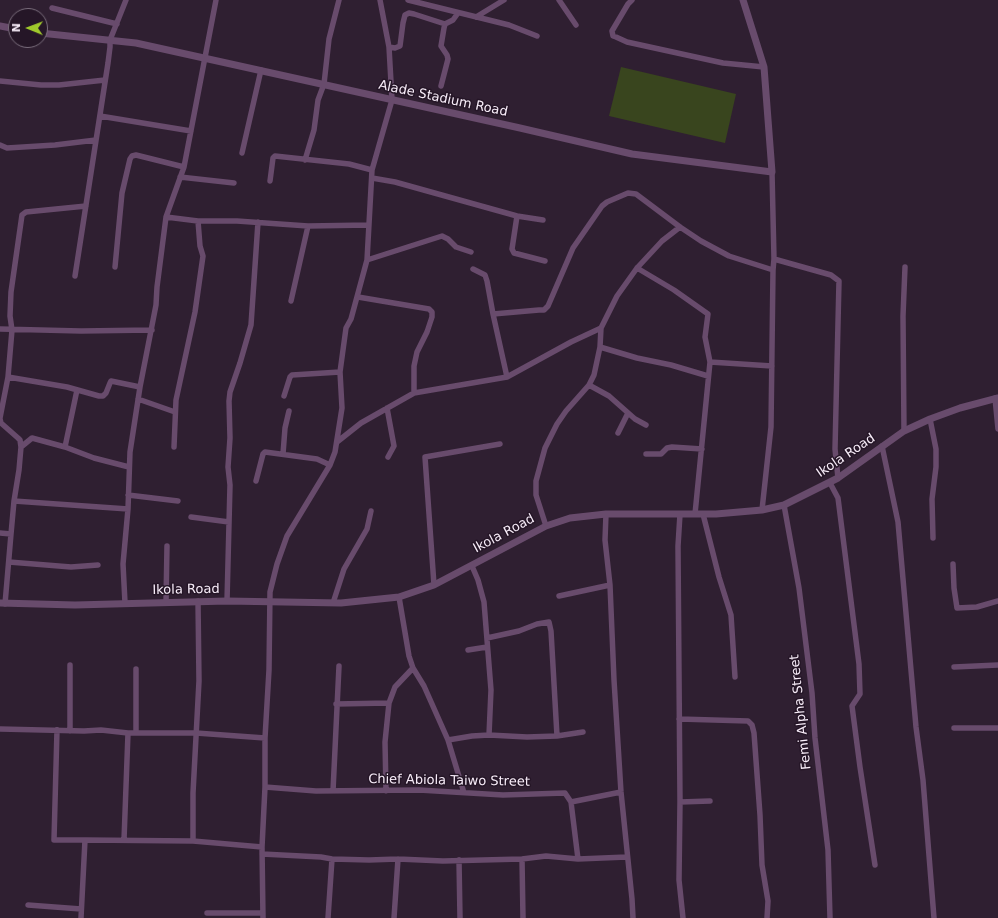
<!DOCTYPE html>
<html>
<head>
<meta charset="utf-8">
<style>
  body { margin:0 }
  #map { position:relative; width:998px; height:918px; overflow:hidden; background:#2f1f31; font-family:"DejaVu Sans",sans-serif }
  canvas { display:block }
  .north { position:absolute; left:8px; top:8px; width:40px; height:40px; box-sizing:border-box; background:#251627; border:1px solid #796c7b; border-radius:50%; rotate:271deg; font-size:11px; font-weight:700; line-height:16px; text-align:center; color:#f8edf9 }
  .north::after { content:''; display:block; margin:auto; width:14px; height:18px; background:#a0c92c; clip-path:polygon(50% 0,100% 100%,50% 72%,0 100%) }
</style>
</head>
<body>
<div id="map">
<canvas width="998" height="918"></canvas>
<div class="north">N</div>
</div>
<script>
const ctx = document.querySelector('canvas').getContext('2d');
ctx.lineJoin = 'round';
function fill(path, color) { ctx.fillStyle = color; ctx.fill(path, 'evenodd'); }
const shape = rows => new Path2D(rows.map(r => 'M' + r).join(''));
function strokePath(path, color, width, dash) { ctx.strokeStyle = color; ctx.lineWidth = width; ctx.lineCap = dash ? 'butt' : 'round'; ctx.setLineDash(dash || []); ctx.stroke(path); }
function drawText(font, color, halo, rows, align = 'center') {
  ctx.font = font + ' "DejaVu Sans",sans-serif'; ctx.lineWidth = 3; ctx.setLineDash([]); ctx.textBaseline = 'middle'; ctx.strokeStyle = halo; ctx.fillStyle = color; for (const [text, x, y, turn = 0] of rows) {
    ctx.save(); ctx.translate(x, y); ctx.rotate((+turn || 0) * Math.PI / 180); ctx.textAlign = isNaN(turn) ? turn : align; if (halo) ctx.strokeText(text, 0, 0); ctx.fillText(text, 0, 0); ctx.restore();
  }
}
fill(shape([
  [621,67,736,94,725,143,609,116]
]), '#39451e');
strokePath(shape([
  [408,0,509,25,537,36],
  [559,0,576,25],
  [632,0,628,4,612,31,613,36,616,37,627,42,723,63,764,67],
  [52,8,117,24],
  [476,17,504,0],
  [389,47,395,48,400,46,403,23,405,15,409,13,414,14,445,24],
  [0,81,41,85,59,85,105,80],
  [441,86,448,59,447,55,441,46,444,28,445,24,453,20,458,13],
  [100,116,191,131],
  [0,145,7,148,55,145,96,140],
  [242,153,261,70],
  [305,160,314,130,318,100,324,84,329,39,339,0],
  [180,177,234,183],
  [372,178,395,182,517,216,543,220],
  [270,181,273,158,275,156,349,164,372,170],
  [517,216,512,249,514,253,545,261],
  [166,217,198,221,237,221,308,226,369,225],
  [774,259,831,275,839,281,835,449,838,478],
  [367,260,442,236,448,239,456,247,471,252],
  [115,267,122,193,130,159,132,156,136,155,184,167],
  [637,268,674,290,708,314,705,337,710,362,695,514],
  [473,269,485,275,487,281,493,314,507,377],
  [75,276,108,63,110,47,110,40,126,0],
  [291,301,308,226],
  [493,314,539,310,544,310,548,306,573,248,602,206,607,202,628,193,636,194,680,227,701,241,729,256,773,270],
  [0,329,81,331,152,330],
  [600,347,637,358,671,365,708,376],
  [710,362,772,366],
  [8,377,67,387,99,396,103,396,106,393,110,383,111,381,140,387],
  [589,385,609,396,635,419,646,425],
  [414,393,507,377,571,342,601,328,617,296,637,268,662,241,680,227],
  [284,396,290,377,292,375,340,372],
  [995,398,998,429],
  [138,399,175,412],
  [387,408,394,446,388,457],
  [0,418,8,377,12,330,10,316,11,292,22,215,26,212,86,206],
  [0,419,1,423,18,438,20,440,21,447,19,470,14,501,11,534,5,604],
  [930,419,936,449,936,467,932,499,933,538],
  [904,431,903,316,905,267],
  [618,433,628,413],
  [337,442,361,423,414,393,414,366,417,352,427,332,432,317,432,312,429,309,358,297],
  [882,446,898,522,916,727,923,780,934,918],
  [21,447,32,438,65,447,94,458,129,467],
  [65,447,77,390],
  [174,447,176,400,195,312,203,256,200,246,198,221],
  [283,454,285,428,289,411],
  [646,454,661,454,667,448,672,447,702,449],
  [256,481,263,454,265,452,317,459,330,465],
  [830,483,838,498,859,664,860,694,852,706,860,767,875,865],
  [128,495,178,501],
  [14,501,128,509],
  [784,505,799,588,812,693,815,738,828,850,830,918],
  [762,510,771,427,773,270,774,259,772,172],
  [606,514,605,540,610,585,614,680,621,792,632,899,633,918],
  [680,514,678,546,680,802,679,880,683,918],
  [703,514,719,577,731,615,735,677],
  [191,517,229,522],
  [546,526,536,495,536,481,545,448,557,424,566,411,589,385,594,375,600,347,601,328],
  [0,533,11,534],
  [9,562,71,567,98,565],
  [953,564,954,588,957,608,977,607,998,601],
  [472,566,478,580,484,602,491,690,489,735],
  [434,585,425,457,500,444],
  [559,596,610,585],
  [399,597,409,656,413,668,424,686,448,740,464,793],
  [227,601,230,485,228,467,230,438,229,401,230,392,240,363,251,325,258,222],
  [166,602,167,546],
  [125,603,123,564,128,509,130,452,140,387,156,305,157,287,166,217,184,167,216,0],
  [333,603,344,569,367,529,371,511],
  [487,638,519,631,537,624,549,622,551,631,557,736],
  [468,650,487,647],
  [70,665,70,731],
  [954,667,998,665],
  [336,704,389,703],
  [679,719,748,721,752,725,754,733,760,815,762,865,768,901,767,918],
  [954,728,998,728],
  [0,729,84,731,101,730,128,733,196,733,265,738],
  [57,730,54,840,85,840],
  [136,733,136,669],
  [448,740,472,736,489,735,527,737,557,736,583,732],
  [265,787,316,791,419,790,503,795,565,793,571,802,578,859],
  [333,791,339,666],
  [386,791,385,742,389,703,395,687,413,668],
  [571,802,621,792],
  [680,802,710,801],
  [124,840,128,733],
  [193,841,193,793,199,681,198,601],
  [262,854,321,857,332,859,369,860,398,859,443,861,522,859,546,856,578,859,627,857],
  [522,859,523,918],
  [459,860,460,918],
  [28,905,81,909],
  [207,913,263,913],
  [81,918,85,840,193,841,262,847],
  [263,918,262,847,265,787,265,738,269,670,270,592,277,564,287,536,330,465,335,452,342,408,340,372,346,328,351,319,367,260,372,170,392,100,389,47,380,0],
  [328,918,332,859],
  [394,918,398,859]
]), '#684b6c', 5.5);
strokePath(shape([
  [0,26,16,29],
  [40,33,136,43,520,128,632,154,772,172,764,67,743,0],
  [0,603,75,605,227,601,341,603,399,597,434,585,546,526,570,518,606,514,716,514,762,510,784,505,838,478,904,431,930,419,960,408,998,398]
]), '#684b6c', 7);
drawText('13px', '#f8edf9', '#251627', [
  ["Alade Stadium Road",443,99,12],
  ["Ikola Road",846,456,-34],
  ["Ikola Road",504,534,-28],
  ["Ikola Road",186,590,-1],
  ["Femi Alpha Street",801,712,-96],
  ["Chief Abiola Taiwo Street",449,781,1]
]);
</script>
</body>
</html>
